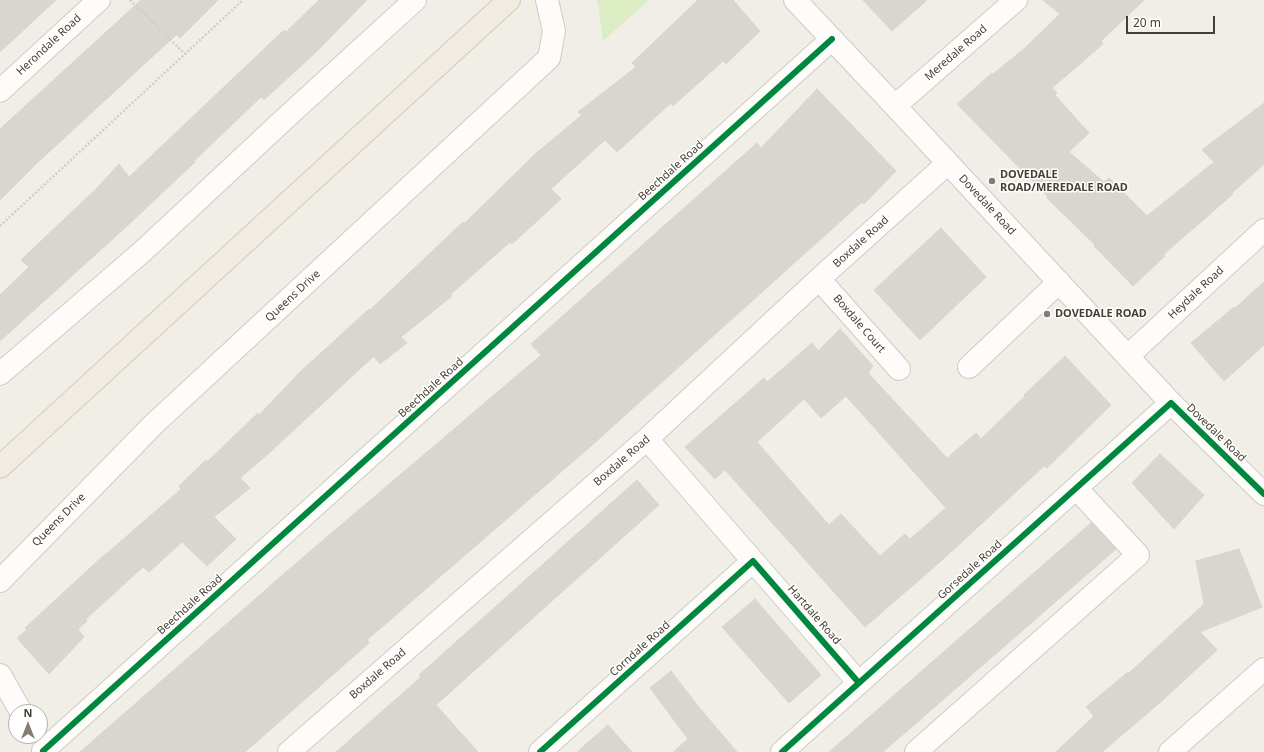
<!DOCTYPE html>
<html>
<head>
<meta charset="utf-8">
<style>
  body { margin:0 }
  #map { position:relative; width:1264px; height:752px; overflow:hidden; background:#f0eee7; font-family:"Noto Sans",sans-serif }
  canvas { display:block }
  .north { position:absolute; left:8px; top:704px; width:40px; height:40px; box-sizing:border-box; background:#fff; border:1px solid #b5b2ad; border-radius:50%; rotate:0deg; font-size:11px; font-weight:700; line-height:16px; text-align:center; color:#463f33 }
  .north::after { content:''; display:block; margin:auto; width:14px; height:18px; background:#827c72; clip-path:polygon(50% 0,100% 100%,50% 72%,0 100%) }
  .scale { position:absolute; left:1126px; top:16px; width:89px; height:18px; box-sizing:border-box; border:2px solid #463f33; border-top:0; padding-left:5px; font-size:12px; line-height:14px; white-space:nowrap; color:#463f33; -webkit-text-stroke:3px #fff; paint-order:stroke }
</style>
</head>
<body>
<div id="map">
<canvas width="1264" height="752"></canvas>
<div class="north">N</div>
<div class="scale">20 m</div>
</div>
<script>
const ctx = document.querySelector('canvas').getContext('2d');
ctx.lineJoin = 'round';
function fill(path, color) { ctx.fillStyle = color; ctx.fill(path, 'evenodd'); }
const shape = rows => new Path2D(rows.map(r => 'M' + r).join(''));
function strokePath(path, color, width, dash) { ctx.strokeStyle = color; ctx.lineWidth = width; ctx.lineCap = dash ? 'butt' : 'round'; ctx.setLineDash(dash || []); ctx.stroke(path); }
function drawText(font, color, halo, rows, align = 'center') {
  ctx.font = font + ' "Noto Sans",sans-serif'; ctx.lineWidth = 3; ctx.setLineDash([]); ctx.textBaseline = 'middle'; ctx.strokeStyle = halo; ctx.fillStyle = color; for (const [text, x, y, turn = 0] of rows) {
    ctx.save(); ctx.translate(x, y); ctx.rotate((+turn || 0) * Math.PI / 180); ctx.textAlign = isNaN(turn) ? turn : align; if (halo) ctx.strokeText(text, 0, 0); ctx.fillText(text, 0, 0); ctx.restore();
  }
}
fill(shape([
  [596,0,649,0,603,41,598,4]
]), '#dcedc4');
const building = shape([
  [0,0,56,0,0,52,0,0],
  [141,0,218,0,180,38,177,34,35,165,0,200,0,129,141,0],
  [319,0,367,0,317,51,264,100,261,97,194,161,195,162,126,227,0,341,0,295,29,267,21,260,97,188,119,164,129,177,284,30,286,32,319,0],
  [698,0,733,0,760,31,726,64,723,61,673,106,671,103,617,152,605,140,551,189,561,199,512,244,510,242,451,294,452,296,401,337,407,343,380,364,374,356,268,454,240,478,250,488,214,517,236,539,207,566,182,542,149,572,143,567,86,619,87,621,78,629,84,637,49,674,17,638,27,630,25,628,104,555,105,555,181,489,179,486,206,460,207,462,258,413,259,415,300,372,369,309,370,310,463,222,465,223,534,155,582,115,578,112,636,67,632,63,698,0],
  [863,0,927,0,892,31,863,0],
  [1043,0,1144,0,1101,41,1103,44,1052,88,1057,93,1055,95,1089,133,1069,152,1104,182,1109,178,1147,216,1214,162,1202,150,1264,103,1264,164,1232,193,1233,194,1163,255,1165,256,1133,286,1094,246,1095,245,1047,198,1048,197,999,147,957,104,992,73,993,74,1025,48,1060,14,1043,0],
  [817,89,896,171,864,204,862,202,591,446,367,640,369,643,245,752,80,752,294,565,541,355,531,344,757,143,761,148,817,89],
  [941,228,986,277,920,340,874,290,941,228],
  [1264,282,1264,345,1224,381,1191,343,1234,307,1235,308,1264,282],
  [840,329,873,366,868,373,947,458,976,433,981,439,1025,396,1024,395,1065,356,1111,405,1047,468,1044,466,940,562,865,627,725,470,715,479,685,447,764,378,767,382,812,343,818,351,840,329],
  [846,396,946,508,910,539,905,534,880,556,841,514,829,525,757,442,804,399,821,418,846,396],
  [1160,454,1204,495,1174,529,1132,483,1160,454],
  [637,480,659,505,436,705,478,752,336,752,421,677,419,675,637,480],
  [1091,523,1116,549,1092,570,883,752,829,752,1091,523],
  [1239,549,1262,607,1200,632,1217,650,1163,700,1102,752,1056,752,1094,716,1086,707,1128,672,1129,673,1204,604,1196,561,1239,549],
  [755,599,821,675,789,703,722,627,755,599],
  [671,671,698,706,737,752,673,752,688,739,650,688,671,671],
  [608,725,632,752,577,752,608,725]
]);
fill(building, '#d9d6d0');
strokePath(building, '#d8d5cd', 1);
const minor = shape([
  [795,0,895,106,1171,403,1264,494],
  [0,91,99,0],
  [895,106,1016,0],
  [819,279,899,369],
  [1128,356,1264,230],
  [969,367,1059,282],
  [0,374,143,251,291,113,415,0],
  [647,439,859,683],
  [0,581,155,423,549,58,554,31,547,0],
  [0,675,21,712],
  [43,751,832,39],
  [289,752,647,439,819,279,948,163],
  [540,752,753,561],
  [782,752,1171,403],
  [916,752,1138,555,1076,488],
  [1170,752,1264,669]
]);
const major = shape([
  [0,467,509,0]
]);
strokePath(minor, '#cecbc5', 24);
strokePath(major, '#d4cbb2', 24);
strokePath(shape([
  [130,0,185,54],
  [0,226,243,0]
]), '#d1cec9', 2.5, [2, 2]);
strokePath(minor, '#fdfcfb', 22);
strokePath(major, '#f1ece2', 22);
strokePath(shape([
  [43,751,832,39],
  [540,752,753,561,859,683],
  [782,752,1171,403,1264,494]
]), '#00873e', 6);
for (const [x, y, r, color] of [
  [992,181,4,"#827c72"],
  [1047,314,4,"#827c72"]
]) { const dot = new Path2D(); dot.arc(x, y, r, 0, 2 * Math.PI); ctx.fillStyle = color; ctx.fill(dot); strokePath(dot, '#fff', 1.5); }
drawText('11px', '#463f33', '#fff', [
  ["Herondale Road",49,45,-43],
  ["Meredale Road",956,53,-41],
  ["Beechdale Road",671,171,-42],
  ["Dovedale Road",987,205,47],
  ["Boxdale Road",861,242,-42],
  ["Heydale Road",1196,293,-43],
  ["Queens Drive",293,296,-43],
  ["Boxdale Court",859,324,49],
  ["Beechdale Road",431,388,-42],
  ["Dovedale Road",1216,433,44],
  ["Boxdale Road",622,461,-41],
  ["Queens Drive",59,520,-45],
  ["Gorsedale Road",970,570,-42],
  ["Beechdale Road",190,605,-42],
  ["Hartdale Road",814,615,49],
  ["Corndale Road",640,649,-42],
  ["Boxdale Road",378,674,-41]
]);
drawText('bold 11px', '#463f33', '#fff', [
  ["DOVEDALE",1000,175],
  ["ROAD/MEREDALE ROAD",1000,188],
  ["DOVEDALE ROAD",1055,314]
], 'left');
</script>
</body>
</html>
